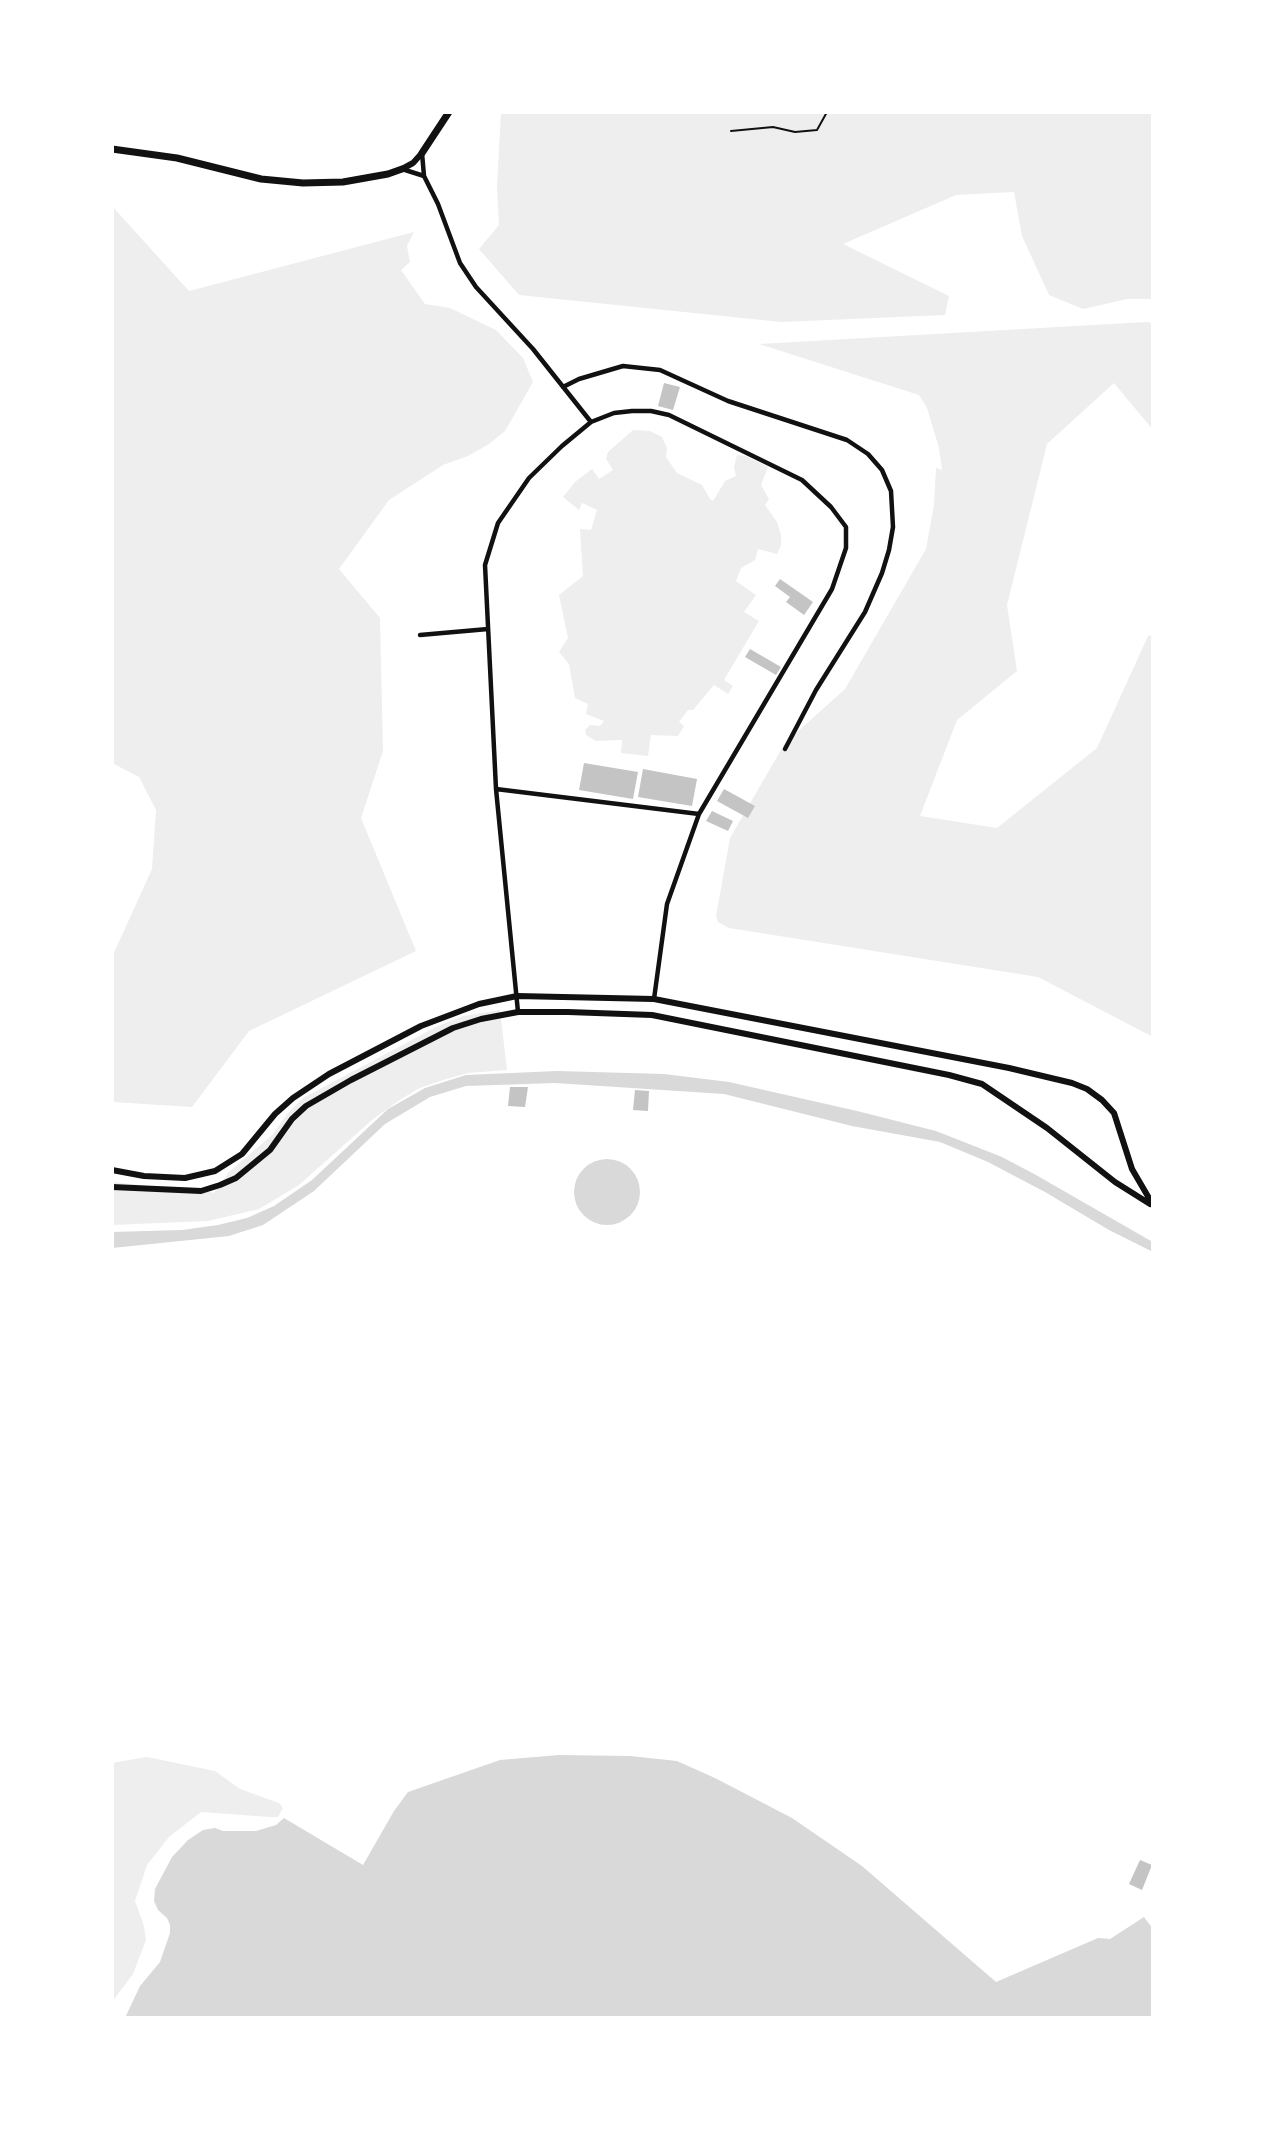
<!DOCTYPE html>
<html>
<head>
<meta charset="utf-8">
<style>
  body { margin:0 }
  #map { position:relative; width:1265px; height:2130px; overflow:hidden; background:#fff; font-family:"PT Sans",sans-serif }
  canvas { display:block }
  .frame { position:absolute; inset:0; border:114px solid #fff; pointer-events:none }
</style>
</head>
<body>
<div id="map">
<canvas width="1265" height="2130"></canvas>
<div class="frame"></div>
</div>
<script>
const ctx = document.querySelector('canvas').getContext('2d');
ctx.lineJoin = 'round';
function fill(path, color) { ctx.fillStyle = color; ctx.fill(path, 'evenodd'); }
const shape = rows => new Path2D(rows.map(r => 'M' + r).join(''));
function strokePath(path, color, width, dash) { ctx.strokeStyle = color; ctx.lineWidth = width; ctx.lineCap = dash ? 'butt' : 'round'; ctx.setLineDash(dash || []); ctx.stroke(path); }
fill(shape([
  [501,112,1153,112,1153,299,1127,299,1083,309,1049,295,1022,236,1014,192,956,195,843,244,949,296,945,315,781,322,519,295,479,249,499,225,497,187],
  [112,206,189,291,414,232,407,246,410,262,401,270,425,304,450,308,496,330,523,358,533,382,505,431,489,444,468,456,443,465,389,500,339,569,380,618,383,751,361,818,416,951,249,1031,192,1107,112,1102,112,957,152,869,156,810,139,777,112,763],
  [1146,322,1153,323,1153,430,1114,383,1047,444,1007,605,1017,671,957,720,920,816,997,828,1097,748,1148,636,1153,635,1153,1037,1038,977,729,928,718,922,716,916,730,838,785,743,845,689,926,549,934,505,936,468,942,470,939,448,927,408,919,395,759,344],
  [633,430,650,431,662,437,667,448,666,457,677,473,702,485,710,499,713,501,725,481,736,476,734,467,737,455,746,456,768,467,761,485,769,499,765,505,777,522,781,535,781,545,777,554,758,549,755,560,741,568,736,581,756,595,744,612,759,621,724,680,733,686,728,694,714,685,693,710,688,710,679,722,684,726,678,736,651,735,648,756,621,753,622,740,596,741,586,735,585,730,590,725,600,726,604,721,586,714,588,704,575,698,569,664,559,652,568,638,559,595,583,576,580,529,591,530,597,510,582,503,579,510,563,497,575,482,592,469,599,479,613,470,606,459,608,452],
  [500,1010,507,1070,468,1073,443,1080,420,1088,401,1099,372,1120,299,1185,259,1209,208,1221,112,1225,112,1182,178,1189,195,1188,214,1193,229,1172,272,1135,288,1113,303,1098,436,1027,463,1016],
  [147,1757,215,1771,240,1789,279,1803,283,1808,278,1817,270,1817,201,1812,169,1837,147,1865,135,1901,144,1926,146,1940,133,1974,112,2002,112,1763]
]), '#eee');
fill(shape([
  [557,1071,664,1074,729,1082,857,1111,936,1131,1002,1157,1036,1175,1151,1241,1153,1252,1109,1230,1045,1192,988,1162,940,1142,852,1126,724,1094,555,1083,466,1086,430,1097,385,1124,314,1191,263,1225,229,1236,112,1248,112,1232,182,1230,218,1225,247,1218,274,1206,312,1180,388,1109,425,1088,466,1075],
  '574 1192a33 33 0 1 1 66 0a33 33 0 1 1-66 0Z',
  [559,1755,630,1756,677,1761,715,1778,792,1818,862,1866,996,1982,1098,1938,1110,1939,1144,1917,1153,1929,1153,2018,125,2018,140,1986,160,1962,170,1933,170,1925,167,1918,158,1910,154,1901,155,1889,172,1857,188,1840,203,1830,215,1828,223,1831,256,1831,276,1825,284,1818,363,1865,394,1811,408,1792,500,1760]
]), '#d9d9d9');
fill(shape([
  [664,383,680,387,673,410,658,406],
  [780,579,813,602,804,615,786,602,790,597,775,586],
  [750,649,781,667,776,675,745,657],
  [584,763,638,772,633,799,579,790],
  [643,769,697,779,692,806,638,797],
  [724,789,755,806,748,818,717,801],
  [712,811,733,821,728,831,706,821],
  [510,1087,528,1087,525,1107,508,1106],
  [635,1090,649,1091,648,1111,633,1110],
  [1140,1860,1152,1865,1142,1890,1129,1884]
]), '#c4c4c4');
strokePath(shape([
  [731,131,773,127,795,132,817,130,827,112]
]), '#111', 2);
strokePath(shape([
  [422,153,424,176,438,204,460,263,476,287,533,349,591,422],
  [402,169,424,176],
  [563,387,579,379,623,366,660,370,728,401,847,440,868,454,882,470,891,491,893,527,889,550,882,573,865,612,816,690,785,749],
  [420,635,488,629],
  [496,789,699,814],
  [518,1012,496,789,485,565,498,523,529,478,562,446,591,422,614,413,632,411,651,411,669,415,802,480,831,507,846,527,846,548,832,589,699,814,667,904,654,999]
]), '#111', 4.5);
strokePath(shape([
  [402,169,413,163,422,153],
  [112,1170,144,1176,185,1178,215,1171,242,1154,275,1114,293,1098,329,1074,421,1026,479,1004,517,996,654,999,1009,1068,1072,1083,1087,1089,1102,1100,1114,1113,1132,1169,1153,1205],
  [112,1187,201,1191,220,1185,236,1178,270,1150,292,1119,306,1106,351,1080,453,1028,481,1019,518,1012,568,1012,652,1015,949,1075,982,1084,1047,1128,1115,1182,1150,1204]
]), '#111', 6);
strokePath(shape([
  [112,149,177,158,261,179,303,183,343,182,388,174,402,169],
  [422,153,449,112]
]), '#111', 7);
</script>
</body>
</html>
